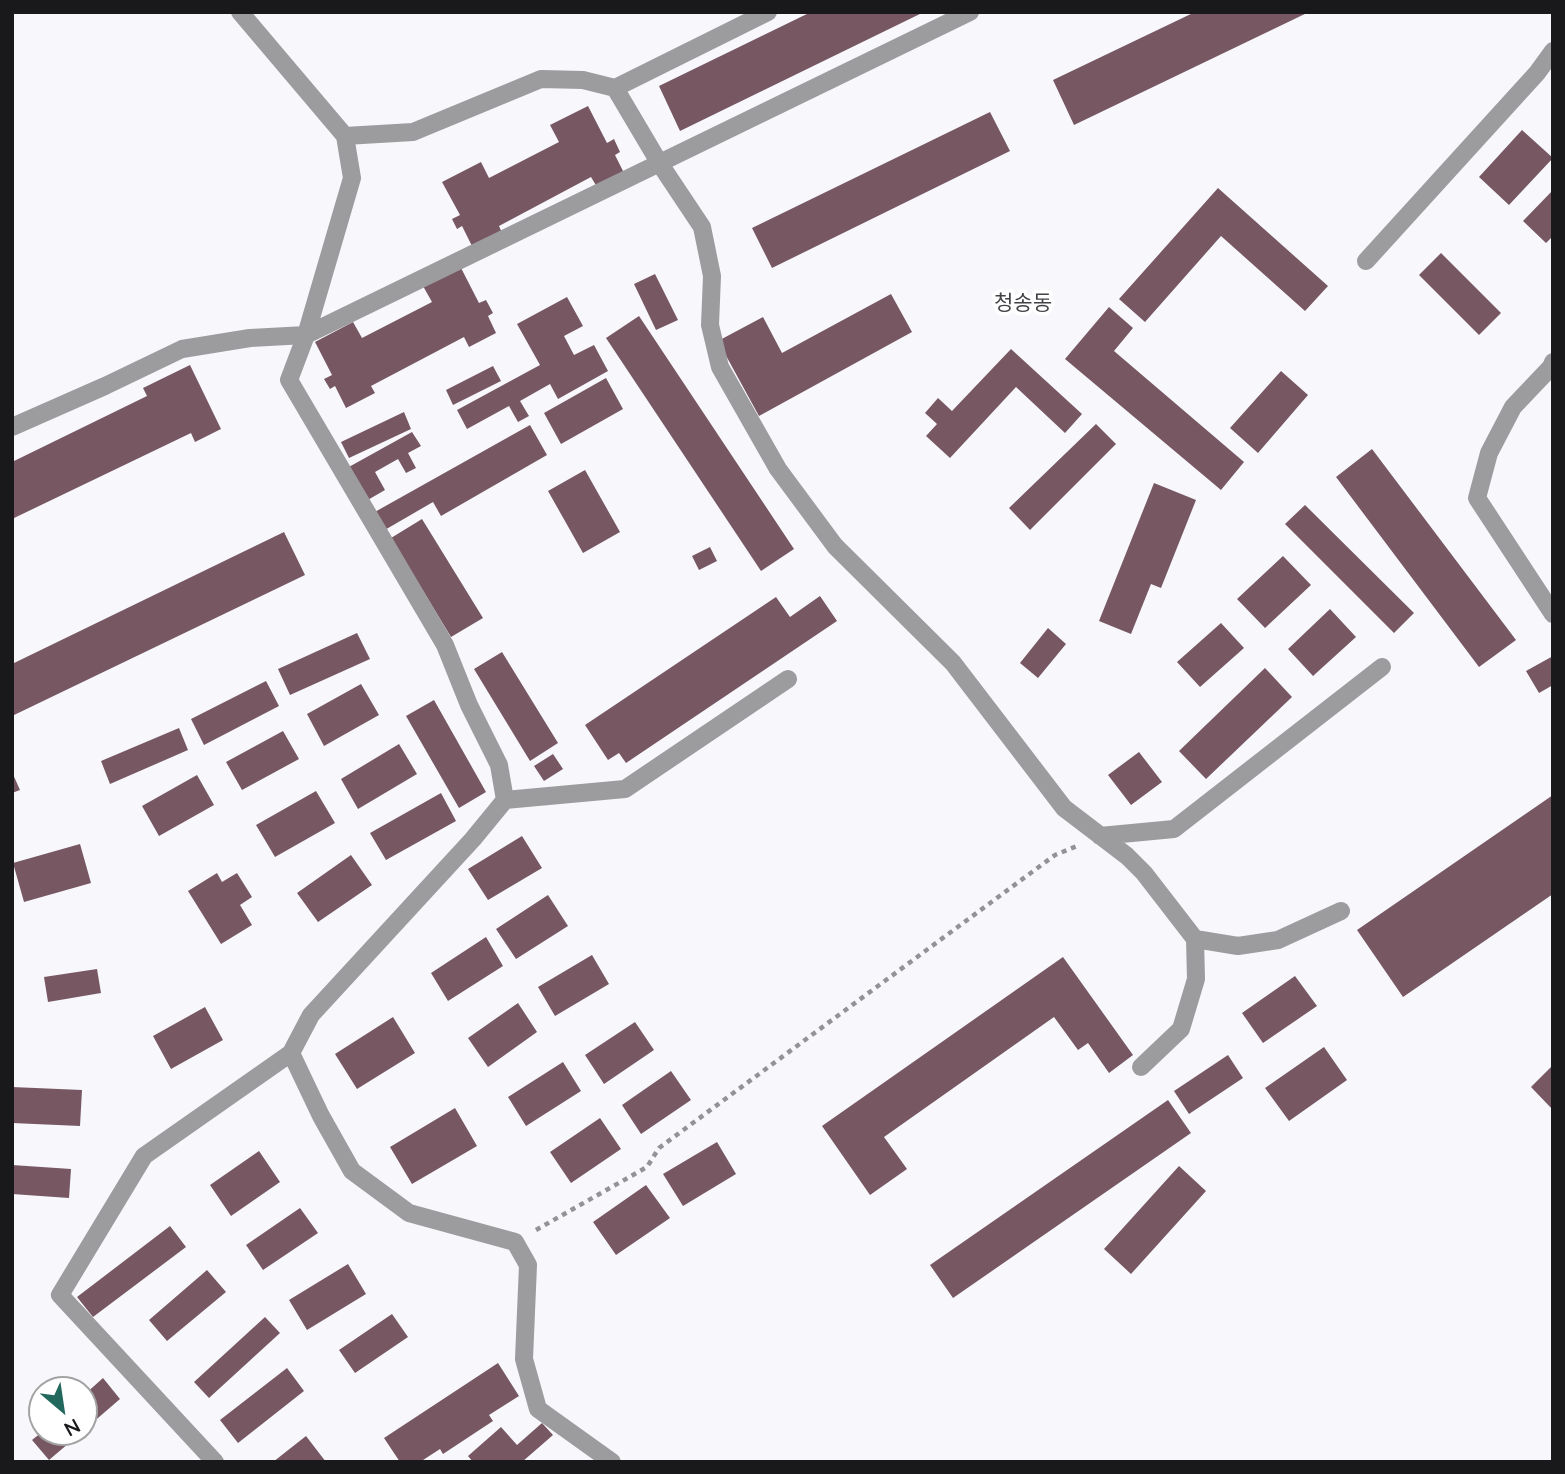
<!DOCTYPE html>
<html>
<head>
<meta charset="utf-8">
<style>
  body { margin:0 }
  #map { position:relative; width:1565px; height:1474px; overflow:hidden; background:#f7f7fc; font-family:Lato,sans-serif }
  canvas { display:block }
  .frame { position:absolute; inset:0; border:14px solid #19181a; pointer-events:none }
  .north { position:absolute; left:28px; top:1376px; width:70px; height:70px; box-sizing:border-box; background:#fff; border:2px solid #a3a3a3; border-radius:50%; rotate:151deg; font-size:19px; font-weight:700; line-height:28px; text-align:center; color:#19181a }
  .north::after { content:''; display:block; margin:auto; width:24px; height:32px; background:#22685c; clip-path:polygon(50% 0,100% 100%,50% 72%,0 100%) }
</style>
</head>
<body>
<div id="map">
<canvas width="1565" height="1474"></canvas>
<div class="frame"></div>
<div class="north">N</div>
</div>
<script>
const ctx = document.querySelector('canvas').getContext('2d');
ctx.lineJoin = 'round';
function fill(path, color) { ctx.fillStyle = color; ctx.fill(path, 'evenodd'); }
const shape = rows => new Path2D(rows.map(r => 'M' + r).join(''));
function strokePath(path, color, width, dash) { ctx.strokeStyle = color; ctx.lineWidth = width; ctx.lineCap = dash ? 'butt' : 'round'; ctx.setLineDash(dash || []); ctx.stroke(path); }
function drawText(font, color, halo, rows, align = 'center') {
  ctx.font = font + ' Lato,"Noto Sans KR",sans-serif'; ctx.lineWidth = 7; ctx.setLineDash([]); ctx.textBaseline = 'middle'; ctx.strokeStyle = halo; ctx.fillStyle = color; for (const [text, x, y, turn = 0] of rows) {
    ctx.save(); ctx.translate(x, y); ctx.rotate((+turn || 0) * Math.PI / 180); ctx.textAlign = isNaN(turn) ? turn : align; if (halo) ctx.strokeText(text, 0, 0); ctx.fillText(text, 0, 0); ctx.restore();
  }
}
fill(shape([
  [811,12,924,12,680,131,659,86],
  [1195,12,1309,12,1074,125,1053,80],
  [588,106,607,143,614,139,620,152,615,155,624,173,597,187,591,177,499,226,502,233,473,248,462,226,457,229,452,219,460,215,442,182,481,162,489,178,559,142,550,125],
  [990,112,1010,151,772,268,752,228],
  [1522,130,1553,158,1509,205,1479,177],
  [1218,188,1328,286,1305,311,1221,236,1145,322,1119,299],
  [1553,190,1553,236,1546,243,1523,221],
  [1441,253,1501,313,1479,335,1419,275],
  [460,266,479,303,486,300,493,313,488,316,496,333,469,347,464,337,371,386,375,393,346,408,335,386,330,389,324,379,332,375,315,342,353,322,362,338,432,302,423,286],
  [655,274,678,320,656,330,634,284],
  [891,294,912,332,759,416,718,341,763,317,782,353],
  [567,297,583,326,564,336,574,355,594,345,608,371,558,399,550,384,520,401,529,416,518,422,509,406,467,429,457,410,540,365,517,324],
  [1109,307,1133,328,1114,351,1244,462,1221,490,1065,359],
  [639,316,794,549,761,571,606,338],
  [1011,349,1082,414,1065,433,1016,387,950,458,926,436,937,424,925,413,938,398,952,411],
  [190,365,221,429,195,442,191,433,12,519,12,462,147,396,143,388],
  [493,366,501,381,453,405,446,390],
  [1281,371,1308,395,1258,453,1230,428],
  [606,378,623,409,561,444,544,413],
  [404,412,411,429,349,458,341,442],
  [1096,424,1116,444,1030,530,1009,508],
  [530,425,547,455,441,516,433,502,383,531,373,513],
  [412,432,421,446,408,453,416,468,406,473,398,459,375,472,385,490,366,501,347,468],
  [1372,449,1516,640,1479,667,1336,477],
  [585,470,620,532,583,553,548,491],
  [1154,483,1196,500,1161,588,1151,584,1131,634,1099,621],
  [1305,505,1414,613,1394,633,1285,524],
  [422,519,483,618,451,637,391,538],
  [284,532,305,575,12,716,12,664],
  [710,547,717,561,699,570,692,556],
  [1283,556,1311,585,1265,628,1237,599],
  [820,596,837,621,626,763,619,753,608,760,585,725,776,597,790,617],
  [1330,609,1356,637,1313,676,1288,649],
  [1221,623,1244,648,1200,687,1177,662],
  [1048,628,1066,644,1038,678,1020,663],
  [357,633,370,659,290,695,278,669],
  [502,652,558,743,530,761,474,669],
  [1553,656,1553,685,1539,693,1526,671],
  [1265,668,1292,697,1206,779,1179,751],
  [266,681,279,706,204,745,191,719],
  [361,684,379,715,324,746,307,714],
  [434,700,486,792,459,808,406,716],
  [179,728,188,750,110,784,101,761],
  [283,731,299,759,242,790,226,762],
  [399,744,417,774,358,809,341,779],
  [1139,752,1162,782,1131,805,1108,775],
  [553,754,563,769,544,781,534,766],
  [12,772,20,790,12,793],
  [197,775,214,805,159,836,142,806],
  [316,791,335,823,275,857,256,825],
  [441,793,456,821,386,860,370,833],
  [1553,795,1553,894,1403,997,1357,930],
  [522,836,542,868,488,900,468,869],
  [80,844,91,883,24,902,13,863],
  [351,855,372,885,318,922,297,893],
  [217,873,222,882,237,873,252,897,240,905,252,925,221,944,188,891],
  [548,895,568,926,516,959,496,929],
  [486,937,503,966,448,1001,431,973],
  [592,955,609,984,555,1016,538,987],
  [1063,957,1133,1055,1109,1073,1088,1043,1078,1050,1054,1017,884,1137,907,1169,870,1195,822,1126],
  [97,969,101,993,48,1002,44,977],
  [1295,976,1317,1006,1263,1043,1242,1013],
  [518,1003,537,1032,488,1067,468,1038],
  [205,1007,223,1040,171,1069,153,1036],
  [393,1017,415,1053,357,1089,335,1054],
  [635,1022,654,1050,604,1084,585,1055],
  [1324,1047,1347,1080,1289,1121,1265,1088],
  [1228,1055,1243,1078,1189,1114,1174,1091],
  [563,1062,581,1091,526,1126,508,1097],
  [1553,1065,1553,1110,1531,1087],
  [671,1071,691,1100,641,1134,622,1105],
  [12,1087,82,1090,80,1126,12,1123],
  [1168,1100,1191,1133,953,1298,930,1265],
  [455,1108,477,1146,412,1184,390,1147],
  [600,1118,621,1149,571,1183,550,1152],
  [717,1142,736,1174,683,1206,663,1174],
  [259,1151,280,1182,231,1216,210,1185],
  [12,1165,71,1169,69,1198,12,1194],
  [1179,1166,1206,1191,1131,1274,1104,1249],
  [646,1185,670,1218,616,1255,593,1222],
  [300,1208,318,1233,263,1270,246,1245],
  [170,1226,186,1247,93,1317,77,1297],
  [348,1264,366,1294,307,1330,289,1300],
  [207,1270,226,1292,167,1341,149,1320],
  [392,1314,408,1337,355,1373,339,1350],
  [265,1317,280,1333,209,1398,194,1382],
  [498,1363,519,1396,489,1415,493,1421,443,1454,440,1449,420,1462,400,1462,384,1438],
  [287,1368,304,1391,238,1443,220,1420],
  [103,1378,120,1399,84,1430,84,1395],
  [542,1423,553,1435,522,1462,473,1462,468,1456,501,1427,517,1445],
  [42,1432,82,1432,49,1460,32,1440],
  [306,1436,326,1462,273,1462]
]), '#775862');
strokePath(shape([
  [536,1230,647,1167,659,1148,1055,855,1077,846]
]), '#939396', 4.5, [5, 5]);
strokePath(shape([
  [615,88,768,12],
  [345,136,413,132,541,79,583,80,615,88,660,164,702,227,712,276,710,325,720,367,778,469,835,546,953,663,1064,808,1127,856,1144,873,1195,939,1196,979,1181,1029,1141,1067],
  [1366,261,1537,73,1553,51],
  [1553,362,1551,367,1513,407,1489,453,1477,498,1553,614],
  [12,427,105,386,182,349,250,338,306,335,970,12],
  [505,800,625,789,788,679],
  [1100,836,1174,829,1382,667],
  [1195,939,1238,946,1278,940,1341,911],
  [291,1053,321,1116,352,1171,409,1213,515,1242,528,1265,524,1359,538,1409,612,1462],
  [215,1462,60,1295,144,1156,291,1053,311,1015,473,839,505,800,499,765,469,705,445,645,289,380,306,335,352,178,345,136,240,12]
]), '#9c9c9e', 18);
drawText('21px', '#434347', '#fff', [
  ["청송동",1023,303]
]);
</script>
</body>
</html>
